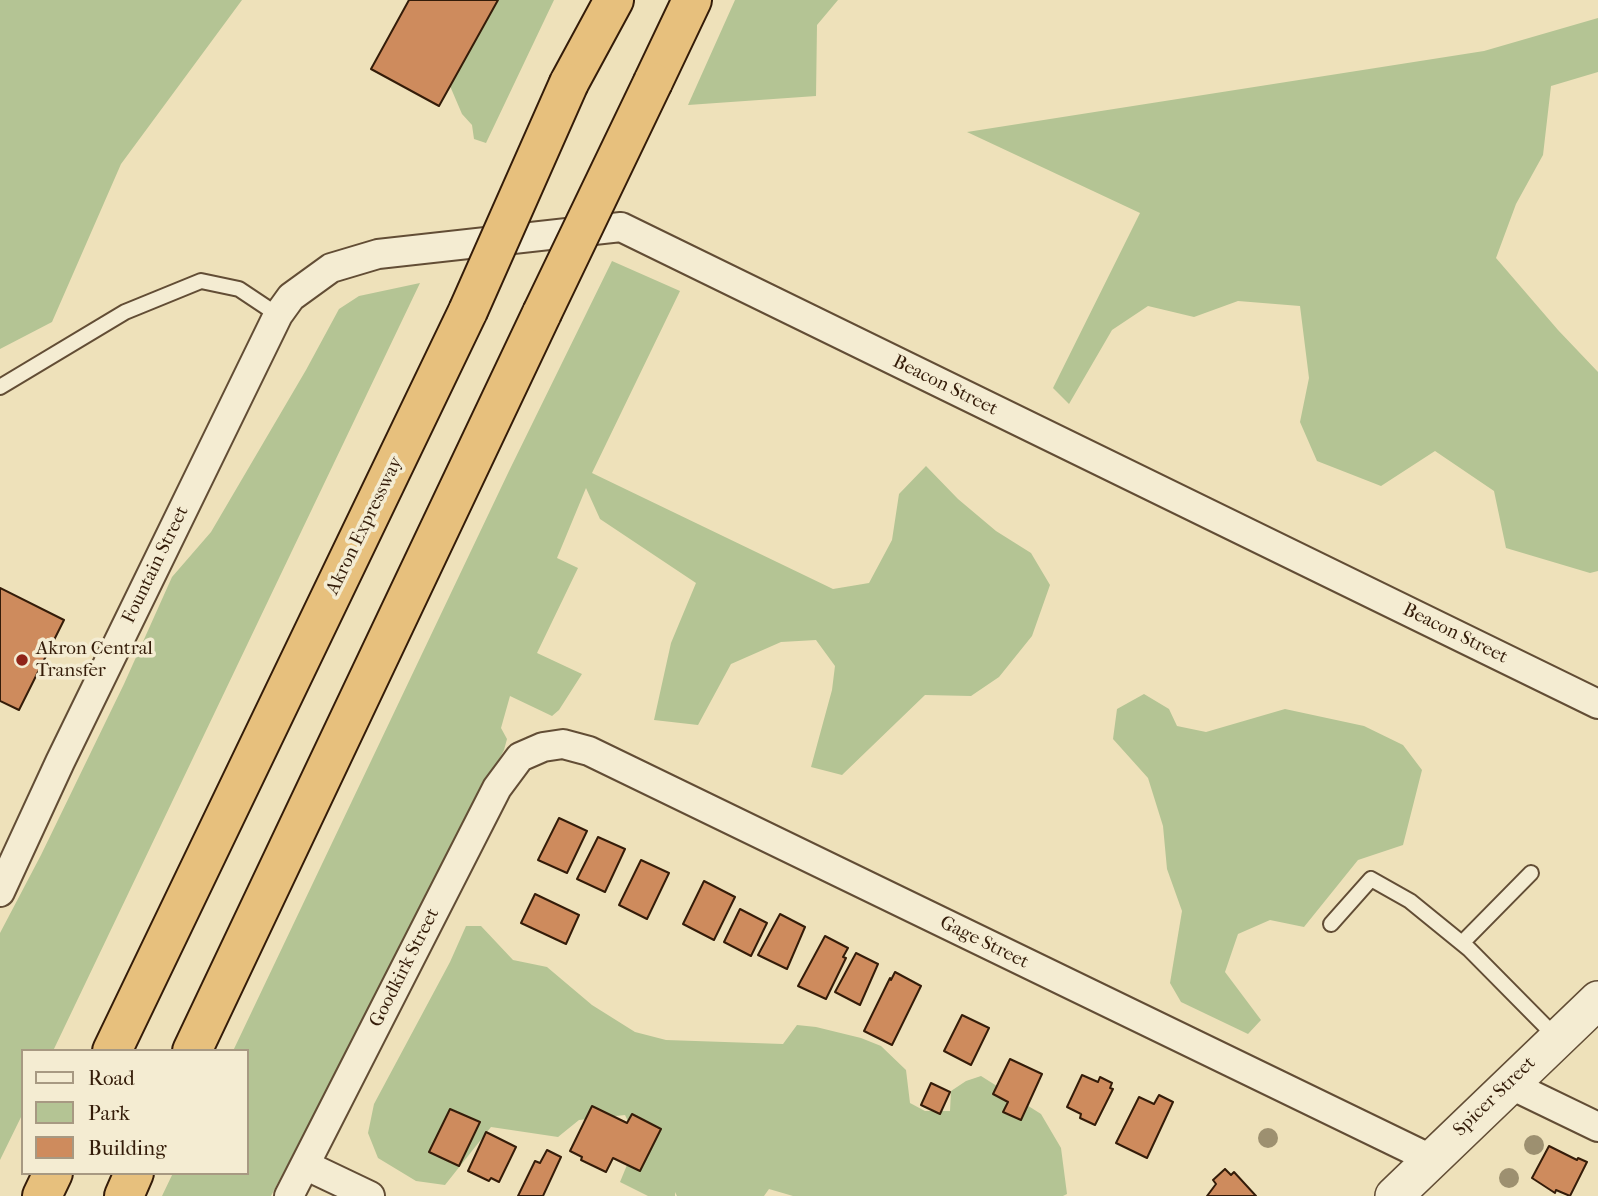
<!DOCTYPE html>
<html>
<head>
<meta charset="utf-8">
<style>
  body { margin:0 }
  #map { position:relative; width:1598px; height:1196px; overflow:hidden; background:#eee1ba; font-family:"IM FELL French Canon",serif }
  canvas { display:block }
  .legend { position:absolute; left:21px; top:1049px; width:228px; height:126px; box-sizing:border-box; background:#f4ecd2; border:2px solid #a79982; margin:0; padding:9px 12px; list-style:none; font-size:21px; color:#341c09 }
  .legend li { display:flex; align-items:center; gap:14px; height:35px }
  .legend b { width:35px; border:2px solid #a79982 }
</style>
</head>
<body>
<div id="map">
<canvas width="1598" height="1196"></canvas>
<ul class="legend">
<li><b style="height:9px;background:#f4ecd2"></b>Road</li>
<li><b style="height:19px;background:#b4c494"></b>Park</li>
<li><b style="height:19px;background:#ce8b5d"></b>Building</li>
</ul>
</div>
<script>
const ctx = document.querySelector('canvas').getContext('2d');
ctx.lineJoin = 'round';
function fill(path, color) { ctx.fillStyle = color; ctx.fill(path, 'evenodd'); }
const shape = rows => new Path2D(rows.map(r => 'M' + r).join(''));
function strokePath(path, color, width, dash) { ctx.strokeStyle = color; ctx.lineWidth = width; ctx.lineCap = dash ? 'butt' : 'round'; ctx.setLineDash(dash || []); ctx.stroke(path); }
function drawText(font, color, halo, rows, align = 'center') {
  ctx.font = font + ' "IM FELL French Canon",serif'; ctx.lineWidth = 7; ctx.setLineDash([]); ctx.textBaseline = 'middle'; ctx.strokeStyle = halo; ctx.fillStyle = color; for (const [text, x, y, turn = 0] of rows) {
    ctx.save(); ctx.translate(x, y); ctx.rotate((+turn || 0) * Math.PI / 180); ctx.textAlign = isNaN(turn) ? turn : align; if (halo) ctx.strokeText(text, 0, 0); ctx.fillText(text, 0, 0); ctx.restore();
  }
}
fill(shape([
  [0,0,242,0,121,164,52,322,0,349],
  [497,0,554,0,486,143,474,139,472,125,462,114,450,86],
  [735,0,838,0,817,25,816,96,688,105],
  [1598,18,1598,72,1551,86,1543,155,1516,204,1496,258,1558,330,1598,372,1598,571,1590,573,1506,548,1494,491,1435,451,1381,486,1317,461,1300,422,1309,378,1300,306,1238,301,1194,317,1148,306,1112,330,1069,404,1053,388,1140,213,967,132,1484,51],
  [612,261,680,291,592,473,833,589,869,583,892,540,899,494,926,466,958,499,996,531,1031,553,1050,585,1032,636,999,677,971,696,925,695,842,775,811,767,832,690,835,666,816,640,781,642,731,664,698,725,654,720,671,643,696,583,600,519,586,488,557,558,578,568,537,653,582,674,559,710,552,716,510,696,501,728,507,739,504,750,271,1196,162,1196,173,1173,247,1173,247,1051,233,1051,509,471],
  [420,283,53,1051,23,1051,23,1113,0,1160,0,933,41,855,124,684,172,577,211,532,306,370,339,309,359,296],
  [1144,694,1169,709,1177,726,1206,732,1285,709,1364,726,1403,745,1422,770,1403,845,1358,860,1304,927,1270,920,1238,934,1225,972,1261,1020,1248,1034,1181,1002,1170,983,1182,911,1167,869,1163,826,1148,778,1113,739,1117,709],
  [466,926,481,926,513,960,547,967,592,1005,635,1032,666,1040,783,1044,797,1025,816,1027,861,1038,881,1046,906,1070,910,1103,925,1111,950,1111,951,1091,966,1081,981,1076,1041,1114,1061,1148,1067,1194,1063,1196,793,1196,769,1189,764,1196,677,1196,675,1192,675,1196,648,1196,620,1182,627,1165,640,1171,646,1159,625,1115,579,1120,558,1137,491,1127,445,1185,416,1181,378,1158,368,1133,374,1104,450,962]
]), '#b4c494');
const building = shape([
  [409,0,498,0,439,106,371,69,409,0],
  [0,588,64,620,19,710,0,701,0,588],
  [559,818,587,831,567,873,538,860,559,818],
  [598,837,625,849,605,892,577,879,598,837],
  [641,860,669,873,647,919,619,905,641,860],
  [704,881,735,897,714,940,683,924,704,881],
  [535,894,579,915,566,944,521,923,535,894],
  [740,909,767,923,751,956,724,942,740,909],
  [780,914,805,927,787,969,758,955,780,914],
  [825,936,848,948,843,957,846,958,826,999,798,986,825,936],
  [856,953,878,964,860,1005,835,992,856,953],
  [895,972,921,986,892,1045,864,1031,890,978,891,980,895,972],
  [962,1015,989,1028,971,1065,944,1051,962,1015],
  [1010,1059,1042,1074,1021,1120,1003,1112,1008,1102,993,1094,1010,1059],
  [1082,1075,1098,1082,1100,1077,1112,1083,1110,1088,1113,1089,1095,1125,1080,1118,1081,1114,1067,1107,1082,1075],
  [931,1083,950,1092,940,1114,921,1105,931,1083],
  [1159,1095,1173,1102,1147,1158,1116,1143,1139,1097,1154,1104,1159,1095],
  [592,1106,627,1123,632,1114,661,1129,640,1171,613,1158,606,1172,581,1160,582,1157,570,1151,592,1106],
  [450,1109,480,1122,459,1166,429,1152,450,1109],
  [486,1132,516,1147,499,1182,491,1178,489,1181,468,1171,486,1132],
  [1549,1146,1577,1160,1578,1158,1587,1162,1570,1196,1556,1190,1555,1193,1532,1178,1549,1146],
  [547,1150,561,1157,543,1196,518,1196,535,1161,540,1163,547,1150],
  [1225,1169,1231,1175,1234,1172,1256,1196,1207,1196,1216,1184,1213,1180,1225,1169]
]);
fill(building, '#ce8b5d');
strokePath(building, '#341c09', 2);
const service = shape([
  [0,387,125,312,201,281,239,289,278,315],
  [1331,924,1371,879,1410,901,1469,949,1556,1037],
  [1462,943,1531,873]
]);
const minor = shape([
  [0,892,60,762,278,315,291,297,331,268,378,254,621,227,1598,704],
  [1509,1084,1598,1127],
  [305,1165,370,1196],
  [289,1196,497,788,520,757,543,747,563,744,589,751,1431,1159]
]);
const tertiary = shape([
  [1394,1196,1598,1000]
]);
const motorway = shape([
  [653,82,692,0],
  [569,83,614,0],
  [112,1051,468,311],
  [192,1051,542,313],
  [42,1196,53,1173],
  [124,1196,134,1173]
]);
strokePath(service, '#624d35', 18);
strokePath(minor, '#624d35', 32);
strokePath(tertiary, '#624d35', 40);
strokePath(motorway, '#341c09', 42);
strokePath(service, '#f4ecd2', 14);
strokePath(minor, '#f4ecd2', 28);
strokePath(tertiary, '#f4ecd2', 37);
strokePath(motorway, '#e7c07d', 38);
const motorwayBridge = shape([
  [468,311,569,83],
  [542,313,653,82]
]);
strokePath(motorwayBridge, '#341c09', 42, []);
strokePath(motorwayBridge, '#e7c07d', 38);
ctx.fillStyle = '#9d9070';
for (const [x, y] of [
  [1268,1138],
  [1534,1145],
  [1509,1178]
]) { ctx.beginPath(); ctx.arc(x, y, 10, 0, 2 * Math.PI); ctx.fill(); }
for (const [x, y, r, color] of [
  [22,660,7,"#8f2418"]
]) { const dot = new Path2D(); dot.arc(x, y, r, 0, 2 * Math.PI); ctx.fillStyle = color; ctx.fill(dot); strokePath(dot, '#f4ecd2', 2.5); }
drawText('19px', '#341c09', '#f4ecd2', [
  ["Beacon Street",945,386,26],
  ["Akron Expressway",365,526,-64],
  ["Fountain Street",156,565,-64],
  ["Beacon Street",1455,634,26],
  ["Gage Street",984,943,26],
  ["Goodkirk Street",405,968,-63],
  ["Spicer Street",1495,1097,-44]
]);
drawText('19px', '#341c09', '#f4ecd2', [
  ["Akron Central",36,649],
  ["Transfer",36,671]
], 'left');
</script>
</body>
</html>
